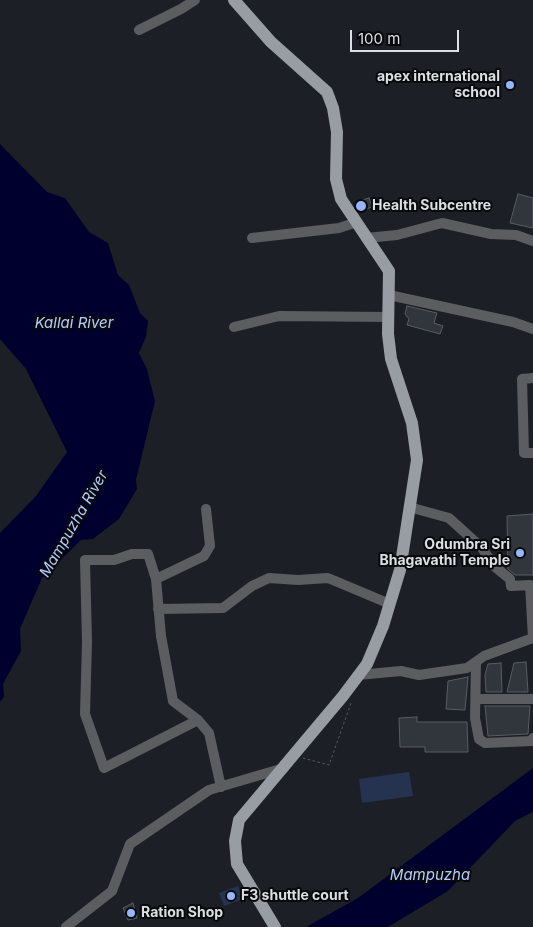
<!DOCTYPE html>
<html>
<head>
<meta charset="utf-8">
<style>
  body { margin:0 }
  #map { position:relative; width:533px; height:927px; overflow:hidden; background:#1c2026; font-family:Inter,sans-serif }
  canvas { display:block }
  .scale { position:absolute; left:350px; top:30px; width:109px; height:22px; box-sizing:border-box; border:2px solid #dcdfe3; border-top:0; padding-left:6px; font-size:15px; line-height:18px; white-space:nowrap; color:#dcdfe3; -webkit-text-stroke:4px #08090c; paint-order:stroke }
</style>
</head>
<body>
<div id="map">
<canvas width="533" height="927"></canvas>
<div class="scale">100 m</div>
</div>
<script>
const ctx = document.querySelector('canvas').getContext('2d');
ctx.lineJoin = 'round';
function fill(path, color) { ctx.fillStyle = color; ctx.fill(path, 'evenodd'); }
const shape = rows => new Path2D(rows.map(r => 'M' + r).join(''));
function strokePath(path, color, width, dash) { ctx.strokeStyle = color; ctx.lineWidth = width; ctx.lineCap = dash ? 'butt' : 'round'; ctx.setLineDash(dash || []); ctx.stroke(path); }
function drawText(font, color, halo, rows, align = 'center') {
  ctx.font = font + ' Inter,sans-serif'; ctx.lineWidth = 4; ctx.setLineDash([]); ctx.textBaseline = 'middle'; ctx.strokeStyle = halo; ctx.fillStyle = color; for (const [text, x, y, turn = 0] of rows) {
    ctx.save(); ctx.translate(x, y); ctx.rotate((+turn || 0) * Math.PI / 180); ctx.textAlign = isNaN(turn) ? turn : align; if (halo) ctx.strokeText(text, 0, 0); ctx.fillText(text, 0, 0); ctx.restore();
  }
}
fill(shape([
  [409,772,413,796,362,803,359,779],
  [238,886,243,899,224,906,219,893]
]), '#253351');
fill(shape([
  [0,144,47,192,65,198,89,232,108,243,118,275,129,285,140,313,148,321,146,337,139,353,147,369,155,401,136,480,137,489,119,519,93,539,81,540,42,578,20,629,21,651,3,684,4,697,0,702,0,533,36,496,67,452,26,369,0,339],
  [533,768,533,812,515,821,448,891,388,927,306,927,358,898]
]), '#00002f');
const building = shape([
  [518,194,533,198,533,228,510,223,518,194],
  [369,198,372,207,360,211,356,202,369,198],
  [407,306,437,313,434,323,443,326,440,334,407,325,409,319,405,314,407,306],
  [533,514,533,575,515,575,508,569,507,516,533,514],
  [526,662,528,692,507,692,514,663,526,662],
  [501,663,502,692,486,692,485,675,488,664,501,663],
  [468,677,465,710,446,709,448,681,468,677],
  [485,706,530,706,528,734,488,736,485,706],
  [417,717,417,722,467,722,468,752,425,752,425,747,400,747,399,718,417,717],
  [133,903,137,918,128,920,123,908,133,903]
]);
fill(building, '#31353c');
strokePath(building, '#585c64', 1);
strokePath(shape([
  [303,758,329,765,351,703]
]), '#585b61', 1, [2.5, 2.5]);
strokePath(shape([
  [139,30,181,9,195,0],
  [252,238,339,228,357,222],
  [366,238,397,235,442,223,491,234,516,235,533,241],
  [389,295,513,322,533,329],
  [234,327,279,316,389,317],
  [533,378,522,379,524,453,533,453],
  [156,579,204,556,210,546,206,509],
  [158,609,223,608,252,586,269,578,298,580,328,578,390,604],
  [476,662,475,718,479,739,485,743,532,741,533,738],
  [358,675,401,671,419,675,467,668,484,656,533,638,530,585,511,586,510,579,494,566,482,548,449,518,409,507],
  [476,699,533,699],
  [198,720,104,768,85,714,87,642,85,560,114,560,132,554,148,554,156,579,161,636,173,701,198,720,209,733,221,787],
  [66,927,112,891,130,844,209,790,284,768]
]), '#5c5d61', 10);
strokePath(shape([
  [234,0,271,42,327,92,333,108,337,132,336,179,341,199,389,271,388,334,391,359,412,423,417,460,400,570,383,626,367,664,343,696,239,820,235,841,237,864,275,927]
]), '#989ca3', 12);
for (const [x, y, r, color] of [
  [510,85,5,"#95b6fd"],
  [361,206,6,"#95b6fd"],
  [520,553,5,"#95b6fd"],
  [231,896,5,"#95b6fd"],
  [131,913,5,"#95b6fd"]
]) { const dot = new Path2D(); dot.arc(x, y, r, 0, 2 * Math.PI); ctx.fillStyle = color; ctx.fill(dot); strokePath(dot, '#08090c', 2); }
drawText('bold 14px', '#dcdfe3', '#08090c', [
  ["apex international",500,77,"right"],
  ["school",500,93,"right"],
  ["Health Subcentre",372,206],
  ["Odumbra Sri",510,545,"right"],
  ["Bhagavathi Temple",510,561,"right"],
  ["F3 shuttle court",241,896],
  ["Ration Shop",141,913]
], 'left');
drawText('italic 15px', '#b3ccfd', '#08090c', [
  ["Kallai River",74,323],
  ["Mampuzha River",74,524,-60],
  ["Mampuzha",430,875]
]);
</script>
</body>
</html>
